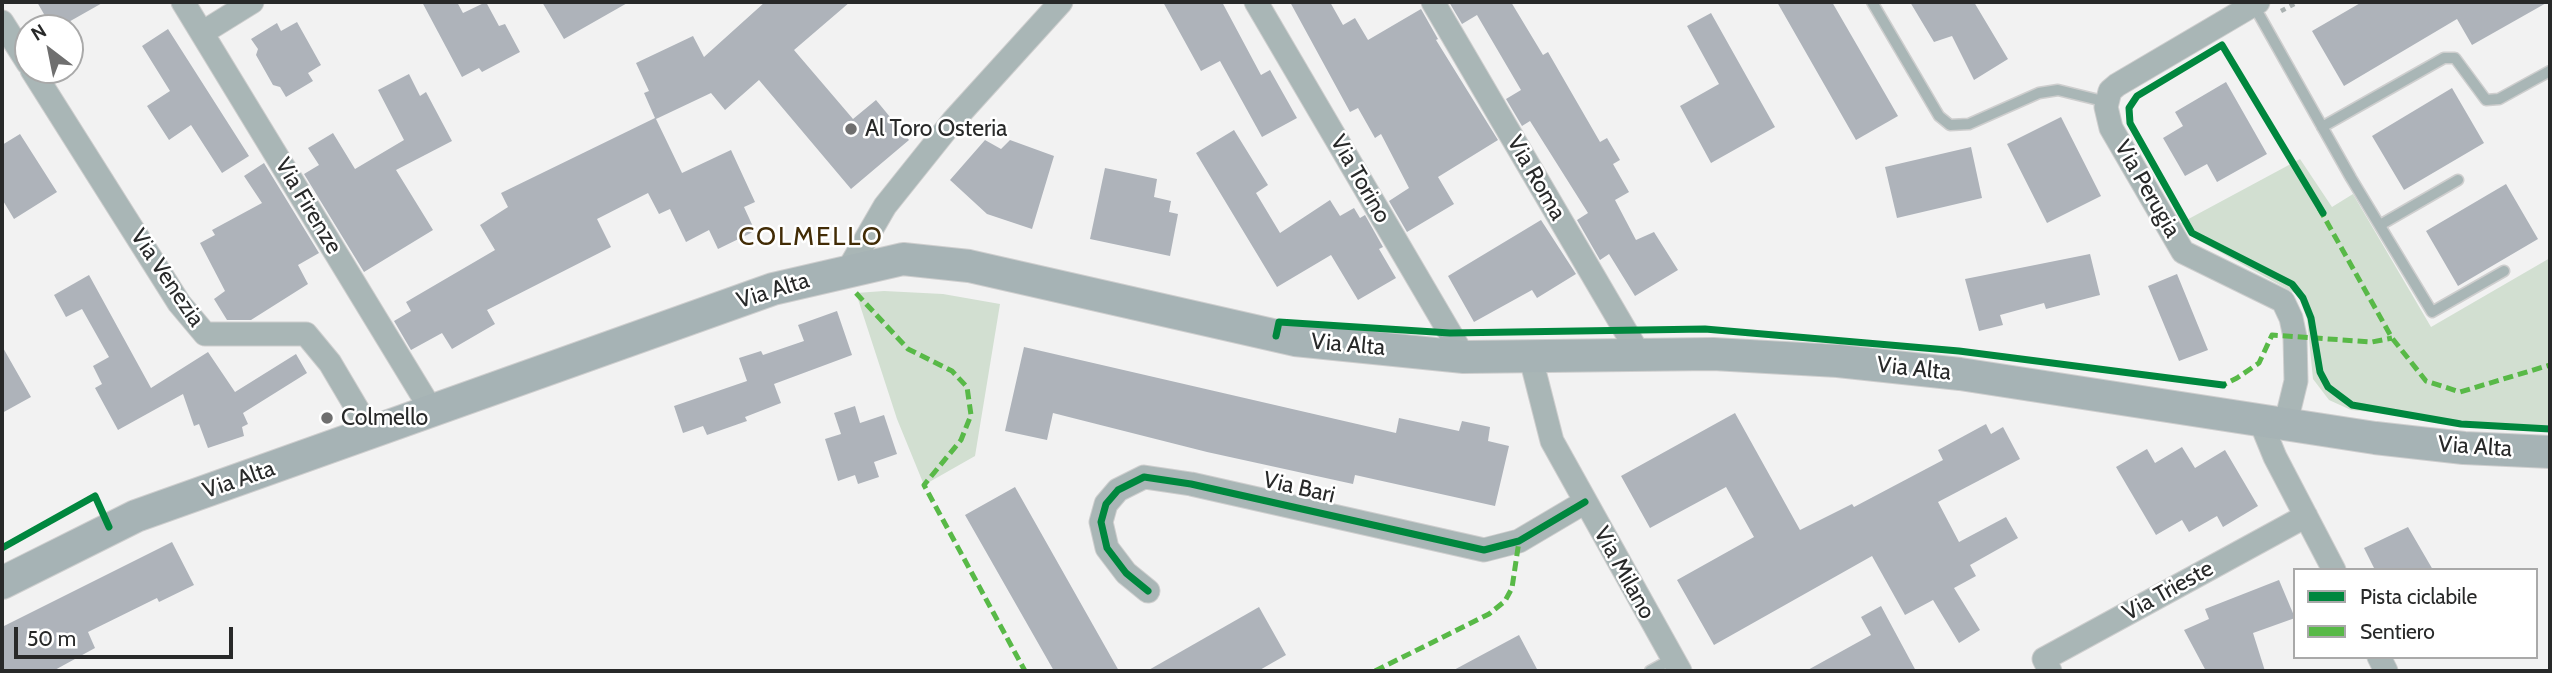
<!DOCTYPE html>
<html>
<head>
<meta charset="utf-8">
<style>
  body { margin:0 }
  #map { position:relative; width:2552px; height:673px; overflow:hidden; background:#f2f2f2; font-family:Cabin,sans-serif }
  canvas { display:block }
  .frame { position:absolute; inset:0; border:4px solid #282929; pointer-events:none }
  .legend { position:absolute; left:2293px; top:568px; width:245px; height:91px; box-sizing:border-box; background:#fff; border:2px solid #a9a9a9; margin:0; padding:9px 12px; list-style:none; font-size:21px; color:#282929 }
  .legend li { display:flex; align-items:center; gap:14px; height:35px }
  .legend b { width:35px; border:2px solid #a9a9a9 }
  .north { position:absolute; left:14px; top:14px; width:70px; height:70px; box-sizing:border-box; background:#fff; border:2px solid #a9a9a9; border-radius:50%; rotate:328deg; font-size:19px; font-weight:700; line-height:28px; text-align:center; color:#282929 }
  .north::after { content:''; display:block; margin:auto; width:24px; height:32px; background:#6f6f6f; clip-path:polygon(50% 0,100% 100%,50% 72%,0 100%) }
  .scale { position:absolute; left:14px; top:627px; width:219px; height:32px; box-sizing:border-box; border:4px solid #282929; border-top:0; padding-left:9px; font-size:21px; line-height:24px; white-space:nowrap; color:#282929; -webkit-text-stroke:5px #fff; paint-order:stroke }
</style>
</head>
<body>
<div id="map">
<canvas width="2552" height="673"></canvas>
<div class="frame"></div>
<ul class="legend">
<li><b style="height:9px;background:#00873e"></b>Pista ciclabile</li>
<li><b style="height:9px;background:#58b947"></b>Sentiero</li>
</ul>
<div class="north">N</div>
<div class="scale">50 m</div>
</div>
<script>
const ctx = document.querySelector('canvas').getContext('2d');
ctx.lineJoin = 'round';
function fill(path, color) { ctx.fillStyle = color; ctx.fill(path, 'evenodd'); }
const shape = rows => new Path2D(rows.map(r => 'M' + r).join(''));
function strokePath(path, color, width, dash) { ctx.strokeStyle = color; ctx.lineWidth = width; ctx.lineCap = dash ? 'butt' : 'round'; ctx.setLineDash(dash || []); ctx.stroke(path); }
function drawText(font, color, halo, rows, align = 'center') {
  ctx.font = font + ' Cabin,sans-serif'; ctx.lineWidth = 5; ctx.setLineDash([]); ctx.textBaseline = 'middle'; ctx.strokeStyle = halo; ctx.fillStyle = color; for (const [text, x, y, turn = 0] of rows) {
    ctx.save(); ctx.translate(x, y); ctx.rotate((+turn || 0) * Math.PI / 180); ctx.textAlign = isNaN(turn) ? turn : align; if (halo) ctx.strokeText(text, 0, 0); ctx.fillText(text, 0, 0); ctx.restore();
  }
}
fill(shape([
  [2300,159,2332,207,2353,194,2431,327,2550,258,2550,429,2351,410,2329,400,2313,379,2307,319,2298,295,2189,235,2181,223],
  [884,291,943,294,1000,304,975,456,924,485,897,419,856,293]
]), '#d2dfd1');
fill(shape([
  [37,2,104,2,58,28,52,28],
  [422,2,457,2,463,13,486,2,499,26,505,24,520,52,482,72,479,68,462,77],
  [542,2,629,2,564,39],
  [765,2,850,2,794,50,853,119,876,100,909,140,851,189,759,80,725,110,711,93,656,119,682,173,731,150,755,202,744,207,755,231,718,249,709,230,686,242,670,209,659,214,648,193,597,219,611,247,487,310,495,324,452,349,442,333,411,350,394,321,411,311,406,302,495,250,480,225,508,207,501,193,655,118,644,93,649,91,636,63,693,36,704,57],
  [1163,2,1222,2,1261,75,1270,70,1297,118,1262,137,1220,61,1201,71],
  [1290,2,1330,2,1343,25,1355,18,1368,40,1421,9,1438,39,1436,40,1498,140,1438,177,1454,204,1407,232,1389,201,1409,188,1381,134,1375,138,1358,108,1350,112],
  [1449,2,1511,2,1543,55,1548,52,1600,142,1607,138,1620,160,1613,164,1629,192,1615,200,1636,240,1654,232,1678,270,1635,296,1609,254,1600,260,1577,220,1588,213,1530,121,1522,126,1506,99,1521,90,1477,15,1462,24],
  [1777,2,1832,2,1898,116,1856,140],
  [1910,2,1974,2,2008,59,1974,80,1952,36,1934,42],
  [2362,2,2548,2,2472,45,2457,19,2344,86,2312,31],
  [1711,13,1775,127,1711,163,1680,106,1719,84,1687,26],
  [297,22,321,65,308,73,313,81,286,97,280,87,273,85,256,55,258,49,251,39,277,23,281,31],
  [168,29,249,156,222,173,191,125,169,140,147,106,170,91,142,46],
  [409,74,420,96,426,92,452,141,396,170,433,230,364,272,304,174,319,165,308,148,333,133,355,169,404,140,378,90],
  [2226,82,2267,154,2217,182,2207,164,2185,176,2163,138,2183,126,2175,112],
  [2452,88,2484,143,2404,190,2372,136],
  [2061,117,2101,196,2047,223,2007,144],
  [1234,130,1268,185,1256,193,1280,233,1330,200,1340,216,1354,208,1360,218,1365,215,1383,247,1379,249,1396,278,1358,300,1331,255,1277,287,1196,153],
  [20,134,57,192,14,219,2,199,2,145],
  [985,140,1001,149,1010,140,1054,156,1032,229,987,214,950,180],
  [1971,147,1982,198,1897,218,1885,167],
  [264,163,319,253,298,265,308,284,251,320,227,320,214,299,225,291,200,243,215,235,212,230,262,203,244,176],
  [1105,168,1157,179,1154,197,1171,201,1169,212,1178,214,1170,256,1090,239],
  [2506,184,2538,239,2458,286,2426,231],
  [1541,220,1576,274,1537,298,1532,290,1474,322,1448,276],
  [2090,254,2100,295,2046,309,2044,303,2000,315,2003,325,1979,331,1965,279],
  [2177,274,2208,350,2179,361,2148,286],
  [89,275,151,388,208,352,235,392,296,354,307,373,243,413,248,424,242,427,244,436,208,448,199,424,194,426,183,394,118,430,95,388,102,384,93,366,109,357,82,309,66,317,54,295],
  [837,311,852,355,774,384,781,403,745,417,747,421,707,435,703,426,683,433,674,406,747,381,739,358,761,351,763,355,804,341,798,325],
  [2,346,31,397,2,413],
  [1024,347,1396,433,1399,418,1459,431,1462,421,1490,427,1488,441,1509,446,1495,506,1355,475,1353,484,1207,452,1053,413,1047,440,1005,431],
  [855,406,860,423,884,415,897,454,874,462,879,477,858,484,855,475,838,481,825,439,841,434,834,413],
  [1735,413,1800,530,1852,504,1854,507,1943,460,1938,450,1986,424,1991,434,2003,427,2020,459,1938,502,1959,542,2006,517,2018,538,1970,565,1976,576,1954,588,1980,630,1959,643,1933,600,1905,615,1872,556,1714,645,1677,580,1754,537,1726,487,1650,528,1621,476],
  [2182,447,2195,468,2225,450,2258,506,2223,527,2217,516,2189,532,2182,520,2156,535,2116,467,2147,449,2155,463],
  [1015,487,1119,671,1054,671,965,515],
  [2408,527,2433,570,2375,570,2364,548],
  [172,542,194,585,159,602,157,598,88,632,95,648,53,671,2,671,2,627],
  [2279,580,2295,618,2253,633,2265,671,2206,671,2184,630,2209,619,2205,609],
  [1881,606,1916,671,1806,671,1871,635,1861,617],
  [1259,607,1286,655,1258,671,1147,671],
  [1519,635,1538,671,1452,671]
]), '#aeb3ba');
const service = shape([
  [1872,2,1939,116,1950,125,1969,124,2039,93,2058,90,2107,102],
  [2253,4,2351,178,2432,312,2504,271],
  [2322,127,2444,58,2455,58,2486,100,2499,99,2550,71],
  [2380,225,2458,180],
  [1650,671,1672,659]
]);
const minor = shape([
  [183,2,432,411],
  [1256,2,1464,357],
  [1433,2,1639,354],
  [2258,2,2117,85,2110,91,2106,107,2111,128,2183,252,2283,301,2291,318,2295,337,2296,381,2286,422],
  [2,22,28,63],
  [202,33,252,2],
  [32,70,179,303,205,334,306,334,330,363,372,434],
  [848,270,885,206,953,121,1061,2],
  [1530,355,1552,441,1680,671],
  [2259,418,2275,457,2334,570],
  [1148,591,1126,573,1107,548,1101,522,1106,504,1118,490,1144,477,1191,484,1484,550,1519,541,1585,502],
  [2379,657,2386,671],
  [2050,671,2044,659,2306,516]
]);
const secondary = shape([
  [2,583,136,516,773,289,903,259,969,266,1295,340,1464,357,1713,354,1838,361,1960,374,2375,438,2464,448,2550,452]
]);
strokePath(service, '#cecece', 13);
strokePath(minor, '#cecece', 25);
strokePath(secondary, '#cecece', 34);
strokePath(shape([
  [2281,11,2298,2]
]), '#aab1b1', 4.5, [5, 5]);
strokePath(service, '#a9b6b6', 10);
strokePath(minor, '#a9b6b6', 23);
strokePath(secondary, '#a6b3b5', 32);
strokePath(shape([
  [2319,208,2392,338,2426,381,2460,392,2550,365],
  [856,293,908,349,952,371,967,387,971,415,961,440,924,485,1025,671],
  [2217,384,2223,385,2237,378,2259,363,2272,335,2372,342,2392,338],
  [1375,671,1489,614,1505,601,1512,588,1519,541]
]), '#58b947', 5, [10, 5]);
strokePath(shape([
  [2323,213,2222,45,2137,96,2129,108,2130,123,2192,233,2292,284,2303,298,2311,318,2320,372,2328,387,2352,405,2461,424,2550,429],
  [1276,336,1279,322,1450,333,1705,329,1959,351,2223,385],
  [2,548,95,496,109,527],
  [1148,591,1126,573,1107,548,1101,522,1106,504,1118,490,1144,477,1191,484,1484,550,1519,541,1585,502]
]), '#00873e', 7);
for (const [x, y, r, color] of [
  [851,129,7,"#6f6f6f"],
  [327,418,7,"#6f6f6f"]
]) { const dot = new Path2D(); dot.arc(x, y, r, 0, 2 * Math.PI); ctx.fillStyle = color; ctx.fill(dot); strokePath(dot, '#fff', 2.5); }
drawText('23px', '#282929', '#fff', [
  ["Al Toro Osteria",865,129],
  ["Colmello",341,418]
], 'left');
drawText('23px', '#282929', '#fff', [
  ["Via Roma",1536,178,60],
  ["Via Torino",1360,179,60],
  ["Via Perugia",2147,189,60],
  ["Via Firenze",308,206,59],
  ["Via Venezia",167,278,56],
  ["Via Alta",773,291,-17],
  ["Via Alta",1348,345,5],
  ["Via Alta",1914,369,6],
  ["Via Alta",2475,447,4],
  ["Via Alta",239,480,-19],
  ["Via Bari",1299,488,13],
  ["Via Milano",1624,573,61],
  ["Via Trieste",2168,591,-29]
]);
ctx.letterSpacing = '2px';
drawText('26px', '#422c06', '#fff', [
  ["COLMELLO",811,237]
]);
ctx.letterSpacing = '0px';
</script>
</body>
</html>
